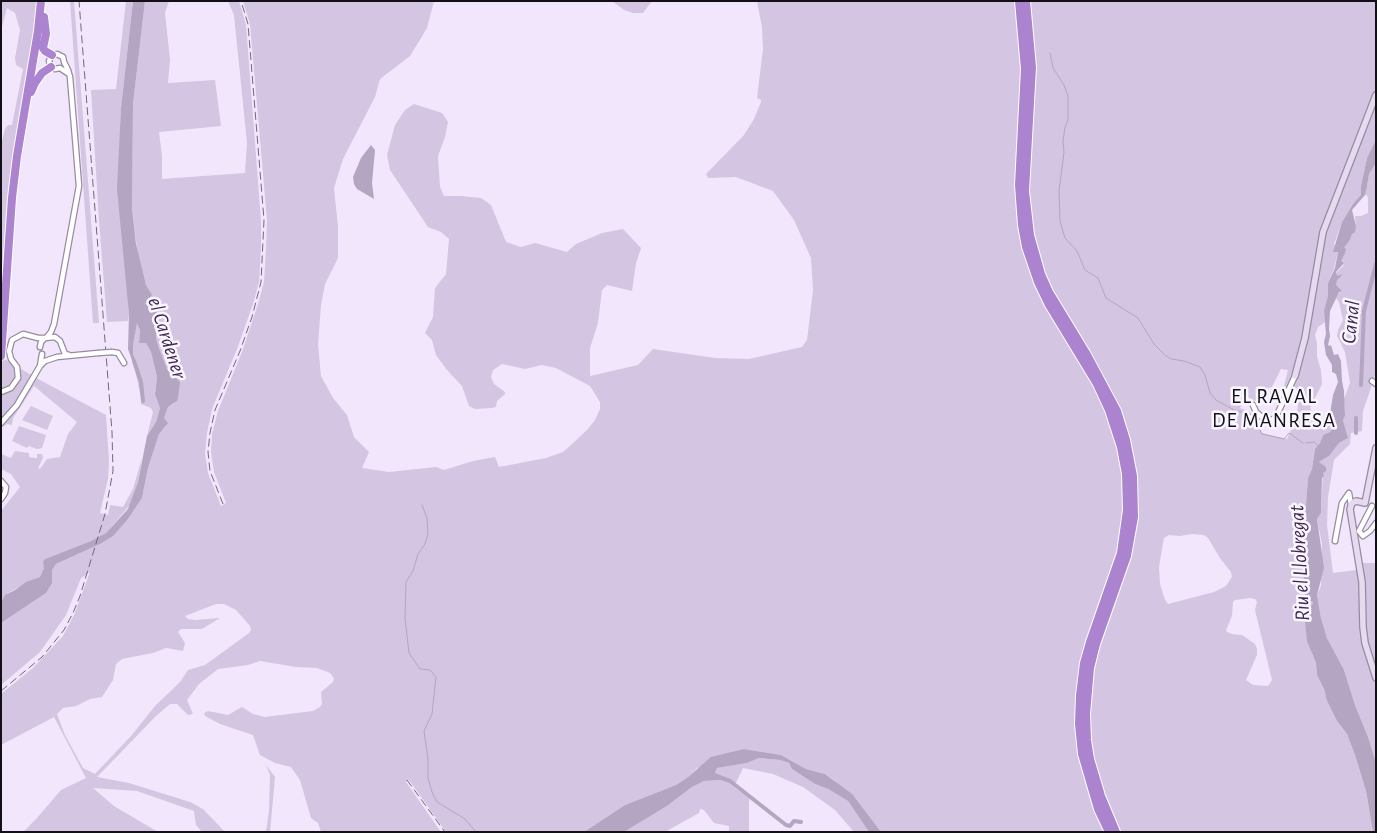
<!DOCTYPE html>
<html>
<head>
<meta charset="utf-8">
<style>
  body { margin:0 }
  #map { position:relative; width:1377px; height:833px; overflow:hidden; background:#f1e6fb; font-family:"Alegreya Sans",sans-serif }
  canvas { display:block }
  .frame { position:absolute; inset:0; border:2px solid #130f17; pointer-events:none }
</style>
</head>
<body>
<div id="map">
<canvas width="1377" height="833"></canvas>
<div class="frame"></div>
</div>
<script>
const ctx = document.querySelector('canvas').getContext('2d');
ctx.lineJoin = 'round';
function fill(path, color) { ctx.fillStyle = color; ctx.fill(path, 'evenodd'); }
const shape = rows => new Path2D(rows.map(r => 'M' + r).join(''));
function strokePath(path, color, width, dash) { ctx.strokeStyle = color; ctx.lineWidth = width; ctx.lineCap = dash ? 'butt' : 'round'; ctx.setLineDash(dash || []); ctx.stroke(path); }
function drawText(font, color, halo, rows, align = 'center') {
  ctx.font = font + ' "Alegreya Sans",sans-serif'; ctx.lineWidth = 5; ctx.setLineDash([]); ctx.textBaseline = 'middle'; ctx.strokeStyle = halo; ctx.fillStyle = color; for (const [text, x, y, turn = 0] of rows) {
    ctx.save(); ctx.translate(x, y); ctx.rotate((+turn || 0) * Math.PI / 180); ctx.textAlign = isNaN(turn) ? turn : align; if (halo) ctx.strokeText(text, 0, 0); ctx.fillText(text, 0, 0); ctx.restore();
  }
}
fill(shape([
  [1,1,45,1,42,30,34,72,37,82,31,97,28,113,17,191,3,358,38,379,106,415,109,461,108,479,100,513,108,515,110,505,123,507,133,489,142,458,138,482,130,505,106,533,91,541,45,559,44,568,40,577,30,581,8,593,1,603,1,511,20,487,11,474,1,469,1,454,11,458,15,451,29,453,29,457,35,458,37,458,37,454,42,454,43,458,38,468,40,469,47,459,60,457,68,434,77,422,34,386,13,418,12,425,7,424,1,428,1,145,5,129,8,125,12,125,23,69,16,65,15,58,20,30,15,13,7,8,1,30],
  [70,1,74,1,99,323,93,323],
  [126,1,133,1,121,108,120,138,129,314,128,321,107,322,99,220,91,90,116,89],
  [145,1,169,1,165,13,170,60,168,83,215,80,221,126,159,132,162,156,162,179,245,173,247,143,234,15,228,1,239,1,246,25,261,221,261,248,259,282,253,304,237,349,212,409,207,433,205,453,208,473,221,506,226,503,214,472,211,452,212,434,218,411,242,352,258,304,264,282,266,248,267,220,250,24,243,1,434,1,427,28,410,56,380,79,375,97,343,159,334,188,338,227,338,258,325,284,321,305,318,344,321,376,333,398,347,415,354,437,369,452,362,468,389,472,436,467,444,470,473,461,495,457,499,467,546,458,563,452,570,446,588,429,595,420,600,409,600,402,590,386,556,368,542,365,525,369,502,364,493,370,491,377,494,384,505,392,505,394,497,401,496,407,492,408,475,409,469,406,462,386,447,370,436,355,432,340,425,333,433,317,435,288,446,274,449,239,441,232,428,227,390,170,387,155,395,125,405,110,414,104,442,113,448,122,445,137,438,156,440,187,444,196,461,196,481,198,491,205,506,242,521,247,535,243,567,252,576,244,602,233,623,229,641,248,636,263,632,291,607,285,602,290,598,323,590,348,590,376,638,365,653,349,715,358,749,359,802,347,807,340,813,290,811,258,794,220,773,191,736,177,708,178,706,174,744,135,754,119,761,102,761,100,757,98,763,49,762,27,757,1,1376,1,1375,143,1367,158,1361,186,1361,196,1353,204,1342,222,1334,244,1338,251,1334,268,1328,283,1329,289,1327,303,1324,311,1325,322,1318,327,1315,335,1317,343,1317,357,1321,370,1322,384,1310,408,1313,413,1323,422,1330,418,1333,427,1330,432,1323,435,1320,443,1315,449,1312,469,1308,478,1305,517,1306,564,1303,581,1309,600,1313,602,1312,605,1307,608,1312,654,1316,663,1317,675,1324,689,1327,701,1337,721,1347,734,1355,755,1366,791,1373,832,881,832,834,780,825,774,806,769,781,755,744,749,697,768,688,777,676,785,625,805,584,832,446,832,409,780,406,782,441,832,321,832,318,823,311,818,300,780,291,767,275,763,260,755,253,735,220,724,205,716,204,713,208,711,228,715,242,707,253,714,265,717,313,711,320,707,322,704,321,692,333,682,334,678,330,673,317,668,296,667,260,661,248,665,218,669,199,684,187,700,193,714,188,715,177,704,170,704,156,716,97,777,129,783,190,802,203,809,225,832,202,832,196,825,194,811,137,791,93,788,114,806,158,832,21,832,24,831,37,818,61,790,86,778,54,717,1,745,1,694,33,668,63,636,74,615,90,572,81,578,66,615,40,652,1,685,1,623,46,593,52,570,56,564,100,544,128,519,142,498,148,468,159,434,166,426,164,418,168,407,175,403,172,374,165,366,156,338,158,320,156,309,145,305,149,293,146,285,138,256,132,208,133,104],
  [1281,369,1288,370,1284,386,1299,391,1297,416,1287,439,1262,433,1254,414,1240,408,1246,396,1259,403,1267,388,1272,387],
  [1192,534,1204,535,1208,538,1220,558,1231,572,1232,577,1226,586,1214,592,1168,604,1165,600,1160,584,1159,567,1163,543,1164,538,1169,535,1180,536],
  [1250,598,1255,599,1257,602,1255,610,1272,680,1269,685,1267,686,1253,685,1246,680,1257,655,1257,649,1255,644,1242,635,1232,634,1227,632,1226,630,1232,616,1233,602,1235,600],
  [216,604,224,604,236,610,250,626,251,630,249,633,205,665,188,670,180,682,155,706,131,736,95,774,83,768,65,735,57,714,63,708,76,706,90,699,102,697,113,680,116,664,122,659,153,653,166,648,183,651,185,643,178,632,181,629,202,629,220,618,195,620,188,619,185,616],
  [612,1,652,1,643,13,633,13,624,10],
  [1376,163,1376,373,1363,411,1362,431,1351,433,1350,444,1334,460,1328,497,1327,525,1333,573,1364,569,1363,563,1376,563,1376,763,1368,737,1355,705,1344,670,1327,638,1321,618,1317,595,1321,586,1322,544,1317,519,1321,513,1323,473,1319,462,1329,456,1339,443,1348,438,1343,420,1345,416,1344,399,1350,383,1345,352,1337,336,1338,330,1343,320,1339,302,1336,298,1341,290,1339,290,1336,285,1336,273,1343,266,1344,263,1341,262,1344,248,1350,240,1352,234,1356,226,1355,216,1361,216,1368,213,1368,198,1367,195,1365,195,1367,187,1369,174],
  [137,322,140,330,139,343,146,343,151,352,157,377,155,391,160,408,156,422,147,436,153,412,151,408,141,404,141,397,134,366,137,364,133,354,133,345],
  [31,406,53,416,47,430,22,420],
  [19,426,46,435,42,448,37,449,29,446,27,448,12,441],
  [759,758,780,760,789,763,792,769,815,784,828,789,848,801,869,832,854,832,835,810,803,787,773,774,743,768,734,787,749,798,749,832,729,832,729,826,714,823,704,810,700,809,699,813,665,832,624,832,667,806,692,787,704,781,721,780,715,773,717,768,747,763],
  [266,765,275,777,270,832,266,832,269,811,270,775]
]), '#d4c5e2');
fill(shape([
  [133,1,145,1,133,104,132,208,136,244,146,285,152,295,145,304,156,309,158,320,156,338,159,348,167,369,180,382,178,398,177,401,168,407,164,418,168,423,159,434,148,468,142,498,128,519,113,536,100,544,56,564,52,570,52,583,46,593,1,623,1,603,5,595,15,590,26,582,40,577,44,568,43,562,45,559,91,541,106,533,128,509,138,482,147,436,156,422,160,408,155,394,157,377,151,352,146,343,139,343,140,330,137,323,133,345,133,354,137,364,134,366,128,349,129,314,117,189,121,108],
  [1376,140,1376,163,1369,174,1367,187,1365,195,1352,210,1356,226,1355,232,1352,234,1350,240,1344,248,1346,249,1345,253,1341,261,1344,263,1336,272,1337,276,1343,274,1337,280,1336,285,1342,291,1339,292,1330,311,1329,329,1330,336,1328,345,1330,346,1331,345,1334,355,1338,354,1341,361,1342,381,1344,391,1345,416,1343,420,1348,438,1339,443,1329,456,1319,462,1326,467,1326,471,1323,473,1324,476,1322,478,1321,513,1317,519,1324,568,1317,595,1321,618,1327,638,1344,670,1355,705,1368,737,1376,763,1376,832,1373,832,1366,791,1355,755,1347,734,1337,721,1327,701,1324,689,1317,675,1316,663,1307,641,1304,611,1312,605,1313,602,1306,600,1303,581,1306,564,1305,517,1308,478,1312,469,1315,449,1320,443,1323,435,1330,432,1333,427,1330,414,1333,395,1338,382,1336,374,1332,372,1332,365,1326,355,1324,342,1326,334,1324,311,1328,296,1328,283,1335,268,1338,252,1333,252,1342,222,1353,204,1361,195,1361,186,1367,158],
  [371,145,375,150,372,183,374,199,357,189,354,184,353,177,361,158],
  [744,749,781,755,806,769,825,774,852,794,881,832,869,832,848,801,828,789,815,784,792,769,789,763,780,760,759,758,747,763,717,768,715,773,722,776,721,780,704,781,692,787,667,806,624,832,584,832,625,805,676,785,688,777,711,757]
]), '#b4a5c2');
strokePath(shape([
  [1050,53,1053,68,1064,85,1068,96,1068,120,1065,127,1063,141,1064,152,1059,191,1060,221,1065,238,1077,251,1085,270,1098,278,1106,298,1138,318,1154,344,1166,356,1171,359,1184,361,1200,367,1205,375,1210,393,1216,400,1234,410,1253,415,1262,434,1284,439,1289,433,1303,443],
  [1306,443,1314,442,1319,447],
  [422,505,427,518,428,534,425,544,418,554,413,571,406,582,405,618,409,653,420,669,430,670,436,677,432,714,424,731,428,759,428,778,432,792,437,802,465,819,476,832]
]), '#b4a5c2', 1);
strokePath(shape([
  [134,361,141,382,143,401],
  [1361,385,1364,311,1376,264],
  [1356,418,1356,433],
  [719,777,730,781,786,825,790,826,794,821,801,822]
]), '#b4a5c2', 4);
const street = shape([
  [47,337,51,332,54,324,79,186,70,77,68,70,64,62,63,57,57,54,51,56,49,61,51,67,55,69,60,68,69,74],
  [40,347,41,342,45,338,55,337,60,341,65,354,69,355],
  [112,352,118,353,124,363],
  [41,365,45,361,57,357,98,353],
  [1372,381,1376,384],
  [1,392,11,388,18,378,17,367,11,359,9,351,12,340,23,334,38,338,45,338],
  [1253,405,1256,412,1263,418,1272,420,1276,417,1295,376],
  [1,423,17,405,40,366,42,354],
  [1,481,6,487,5,493,1,499],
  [1372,506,1359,531,1363,536,1370,531,1376,523],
  [1335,541,1342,503,1349,493,1351,505]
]);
const secondary = shape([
  [1295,376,1305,338,1323,232,1376,95],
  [1376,448,1365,503,1356,501,1352,503,1350,509,1362,582,1363,627,1365,643,1376,678]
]);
const highway = shape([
  [1019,1,1025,69,1019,185,1022,225,1026,247,1038,282,1049,305,1097,384,1109,410,1121,447,1126,474,1127,510,1121,553,1090,642,1084,663,1080,695,1079,724,1082,754,1098,809,1109,832],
  [1026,1,1032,67,1025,191,1030,235,1041,274,1049,292,1086,353,1117,411,1126,440,1133,476,1134,517,1127,556,1096,644,1090,668,1086,714,1087,740,1090,759,1101,796,1116,832],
  [44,17,46,34,43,48,45,51,52,55],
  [31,92,35,83,42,73,51,67],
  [1,356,12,198,17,156,38,31,41,1]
]);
strokePath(street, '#968ca0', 7);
strokePath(secondary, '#968ca0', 8);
strokePath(highway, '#fff', 10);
strokePath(street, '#fff', 4.5);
strokePath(secondary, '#e6daf1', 5.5);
strokePath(highway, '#ac83cf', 8);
strokePath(shape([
  [223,504,210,471,208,452,210,433,215,410,240,351,252,317,261,282,264,220,248,24,241,1],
  [1,691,42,657,64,630,73,613,80,596,105,514,113,471,112,432,79,1],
  [407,780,445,832]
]), '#706976', 1, [8, 4]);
const streetBridge = shape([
  [98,353,112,352]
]);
strokePath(streetBridge, '#968ca0', 7, []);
strokePath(streetBridge, '#fff', 4.5);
drawText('italic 21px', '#3f2851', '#faf6ff', [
  ["Canal",1351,322,-84],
  ["el Cardener",167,338,72],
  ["Riu el Llobregat",1300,563,-93]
]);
ctx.letterSpacing = '1px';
drawText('21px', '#130f17', '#faf6ff', [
  ["EL RAVAL",1274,397],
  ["DE MANRESA",1274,421]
]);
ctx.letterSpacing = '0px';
</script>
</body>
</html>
